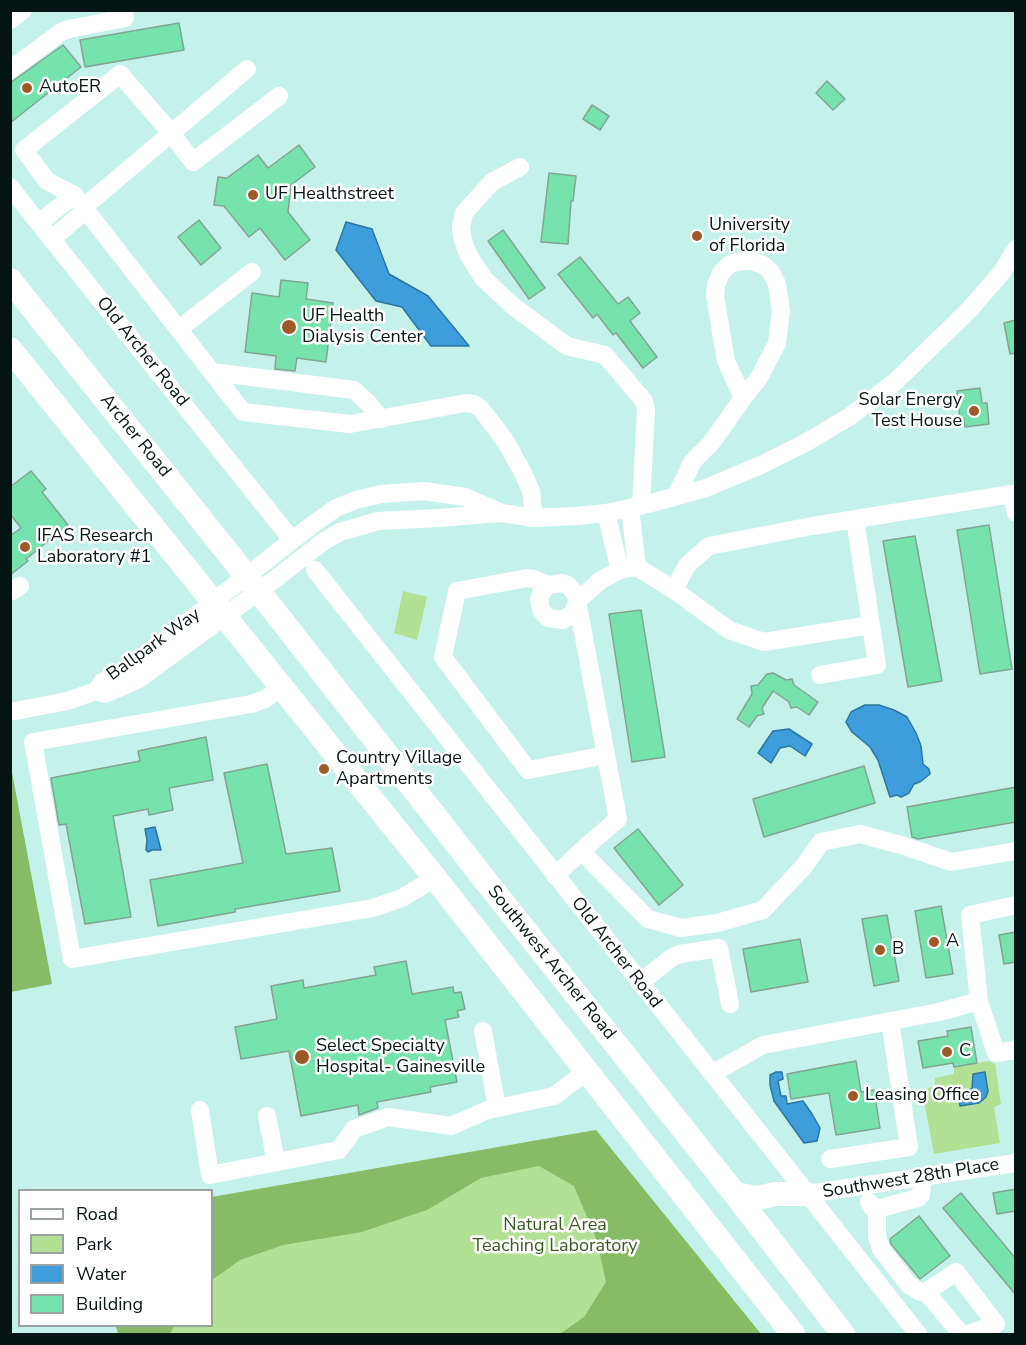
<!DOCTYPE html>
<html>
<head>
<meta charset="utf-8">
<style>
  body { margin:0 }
  #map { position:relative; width:1026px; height:1345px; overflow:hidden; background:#c5f1eb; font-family:"Nunito Sans",sans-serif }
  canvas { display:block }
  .frame { position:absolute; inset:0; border:12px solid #051513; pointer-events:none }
  .legend { position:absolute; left:18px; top:1189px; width:195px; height:138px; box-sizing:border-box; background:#fff; border:2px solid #9ba1a1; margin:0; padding:8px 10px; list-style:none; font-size:18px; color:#051513 }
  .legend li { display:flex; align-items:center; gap:12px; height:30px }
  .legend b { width:30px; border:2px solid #9ba1a1 }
</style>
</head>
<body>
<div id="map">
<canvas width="1026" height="1345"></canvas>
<div class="frame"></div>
<ul class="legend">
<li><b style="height:8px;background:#fff"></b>Road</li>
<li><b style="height:16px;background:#b2e195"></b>Park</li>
<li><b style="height:16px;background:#3d9edb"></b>Water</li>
<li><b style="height:16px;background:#76e3ae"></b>Building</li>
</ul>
</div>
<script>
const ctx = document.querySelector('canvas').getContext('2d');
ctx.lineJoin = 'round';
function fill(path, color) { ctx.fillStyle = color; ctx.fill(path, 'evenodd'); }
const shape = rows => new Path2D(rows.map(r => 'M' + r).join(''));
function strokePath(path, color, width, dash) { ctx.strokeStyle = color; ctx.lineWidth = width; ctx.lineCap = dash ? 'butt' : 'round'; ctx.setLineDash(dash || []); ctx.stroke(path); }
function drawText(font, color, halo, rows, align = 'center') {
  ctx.font = font + ' "Nunito Sans",sans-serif'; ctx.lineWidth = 5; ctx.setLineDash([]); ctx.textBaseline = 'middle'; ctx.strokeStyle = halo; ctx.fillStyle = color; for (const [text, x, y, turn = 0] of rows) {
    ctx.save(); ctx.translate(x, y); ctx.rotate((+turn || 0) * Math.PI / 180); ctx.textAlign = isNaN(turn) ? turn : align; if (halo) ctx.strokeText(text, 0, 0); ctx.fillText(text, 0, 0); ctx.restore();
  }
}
fill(shape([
  [403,591,427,597,417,640,394,633],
  [989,1061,995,1064,1001,1104,994,1107,1000,1143,934,1154,922,1090,935,1086,935,1078,954,1074,954,1067],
  [596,1130,761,1334,118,1334,116,1326,212,1326,212,1197]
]), '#b2e195');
fill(shape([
  [10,762,52,984,11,992,10,992],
  [596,1130,761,1334,560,1334,584,1317,606,1282,597,1241,574,1186,539,1166,481,1178,427,1210,362,1232,283,1245,240,1260,212,1280,212,1197],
  [116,1326,174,1326,170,1334,118,1334]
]), '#87bb66');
const water = shape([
  [346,222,372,229,389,274,428,296,469,346,431,346,402,307,376,301,336,250,346,222],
  [865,705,879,705,894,710,907,717,916,733,921,746,923,764,929,769,930,774,920,782,914,784,909,793,901,797,897,795,890,797,878,760,870,747,852,732,846,722,851,712,865,705],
  [789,729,812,744,805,756,790,746,780,748,771,763,758,753,773,731,789,729],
  [155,827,161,850,152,850,148,852,146,850,147,840,145,829,155,827],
  [776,1072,782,1072,783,1079,778,1081,781,1096,786,1096,787,1104,803,1101,812,1114,820,1128,817,1141,804,1143,774,1101,770,1085,770,1075,776,1072],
  [985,1072,988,1091,986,1097,979,1103,960,1106,958,1093,972,1089,973,1074,985,1072]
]);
fill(water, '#3d9edb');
strokePath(water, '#2c759f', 1.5);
const building = shape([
  [179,23,184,50,85,67,80,40,179,23],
  [63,45,81,67,10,123,10,83,63,45],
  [827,81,845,99,833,110,816,93,827,81],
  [592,105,609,116,600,130,583,119,592,105],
  [299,145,315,167,291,185,288,212,310,240,285,260,260,228,249,237,224,206,214,205,218,177,227,178,258,155,268,168,299,145],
  [549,173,576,176,573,201,571,201,568,244,541,242,549,173],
  [199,220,221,248,201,265,178,237,199,220],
  [503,230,545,288,529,299,488,241,503,230],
  [580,257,618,304,628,297,640,313,630,321,657,357,643,368,616,333,613,335,597,314,593,318,558,274,580,257],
  [281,280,308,283,306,299,333,303,326,362,297,358,295,371,275,369,276,356,245,352,252,293,279,297,281,280],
  [1016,320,1016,353,1010,354,1004,323,1016,320],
  [980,388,982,403,987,403,989,424,965,427,964,419,960,420,957,391,980,388],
  [31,471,46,489,42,492,68,525,26,559,28,561,10,575,10,536,21,528,10,514,10,487,31,471],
  [989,525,1012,669,980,674,957,530,989,525],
  [915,536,942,681,908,687,883,541,915,536],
  [641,610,665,757,632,762,609,614,641,610],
  [773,673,786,680,792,679,794,685,818,702,809,715,797,707,791,708,789,702,773,691,762,708,764,714,757,716,749,727,737,719,752,694,751,686,758,685,767,674,773,673],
  [206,737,213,780,169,788,173,810,149,815,148,809,113,816,131,917,85,924,66,824,59,825,51,778,140,761,138,751,206,737],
  [267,764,286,854,332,848,340,891,235,909,235,912,158,926,150,880,243,863,224,773,267,764],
  [864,766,875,803,764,837,753,799,864,766],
  [1016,787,1016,822,918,839,912,837,907,807,1016,787],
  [638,829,683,885,659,905,614,848,638,829],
  [941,906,953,974,926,978,915,911,941,906],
  [887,915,899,981,874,986,862,919,887,915],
  [1016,932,1016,962,1004,964,999,935,1016,932],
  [800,939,808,982,751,992,743,949,800,939],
  [406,961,412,994,453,987,454,993,461,992,465,1009,457,1011,459,1017,445,1020,457,1082,430,1087,431,1092,377,1102,378,1108,359,1115,358,1105,301,1116,289,1051,241,1059,235,1027,277,1019,271,986,303,980,304,988,376,975,374,967,406,961],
  [971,1027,977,1063,954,1067,953,1063,923,1068,918,1041,948,1036,947,1031,971,1027],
  [856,1061,861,1092,874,1090,880,1128,836,1135,829,1093,791,1099,787,1074,856,1061],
  [1016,1189,1016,1211,997,1214,993,1193,1016,1189],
  [961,1193,1016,1259,1016,1295,943,1208,961,1193],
  [919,1216,950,1256,920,1279,891,1244,890,1239,919,1216]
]);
fill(building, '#76e3ae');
strokePath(building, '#83a492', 1.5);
strokePath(shape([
  [10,20,23,10],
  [10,70,61,32,69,29,125,18],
  [279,96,193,162,171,133,120,74,24,150,47,181,74,195,243,412,350,424,466,403,474,404,481,409,504,439,522,471,531,491,534,518],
  [520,167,492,182,464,213,461,227,463,241,469,256,484,279,513,306,567,346,605,355,644,401,646,410,641,505],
  [10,187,292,540],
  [84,207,247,69],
  [39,223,74,195],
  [52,239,86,210],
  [179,329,252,272],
  [212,372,354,390,368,403,381,419],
  [676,496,693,461,712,442,743,398,726,361,715,296,716,285,721,273,730,264,741,261,752,261,763,265,771,272,777,284,781,311,777,343,759,378,743,398],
  [630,508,637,567],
  [606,513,620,570],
  [315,570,918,1334],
  [549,585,541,593,539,599,541,610,548,618,563,620,573,613,577,601,601,580,620,570,637,567,674,590,687,565,709,546,812,526,1012,494,1016,513],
  [674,590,729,630,764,642,871,625],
  [10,592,20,586],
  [820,675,877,665,855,519],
  [282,687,265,699,251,704,33,742,72,959,373,908,402,898,435,878],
  [96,691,105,694,139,679,270,583,324,541,340,532,378,521,439,518,500,513],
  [10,712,67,701,96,691,102,682,127,669,312,525,336,508,356,500,381,494,424,491,465,497,502,513,534,518,577,516,606,513,648,504,706,488,761,465,805,443,849,417,895,382,970,309,1002,272,1016,249],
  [606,755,528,770,443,657,457,591,527,578,534,579,549,585,562,583,568,585,576,595,618,819,581,851,648,919,681,928,717,923,763,910,805,865,821,842,860,834,904,846,951,862,1016,851],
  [555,876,581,851],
  [1016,905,970,915,979,1001,996,1053,1016,1050],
  [640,983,671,958,680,954,719,948,730,1004],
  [483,1031,497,1108],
  [713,1073,763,1045,939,1012,979,1001],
  [200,1110,210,1175,339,1150,354,1129,388,1117,451,1126,488,1110,554,1096,586,1072],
  [267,1116,276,1162],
  [830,1159,909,1147,890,1021],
  [807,1194,1016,1163],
  [869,1202,872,1207,877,1209,918,1198,921,1195,923,1178],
  [877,1209,877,1236,881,1249,909,1285,920,1292,926,1292,956,1272,996,1324,969,1334],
  [926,1292,961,1334]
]), '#fff', 18);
strokePath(shape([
  [10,280,268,603,485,880,735,1194,843,1334],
  [10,349,435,878,793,1334],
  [735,1194,758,1198,775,1194,807,1194]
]), '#fff', 24);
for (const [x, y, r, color] of [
  [27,88,6,"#9d5a28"],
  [253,195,6,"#9d5a28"],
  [697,236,6,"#9d5a28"],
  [289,327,8,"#9d5a28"],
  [974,411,6,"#9d5a28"],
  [25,547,6,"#9d5a28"],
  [324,769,6,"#9d5a28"],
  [934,942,6,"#9d5a28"],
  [880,950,6,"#9d5a28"],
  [947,1052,6,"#9d5a28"],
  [302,1057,8,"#9d5a28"],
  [853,1096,6,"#9d5a28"]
]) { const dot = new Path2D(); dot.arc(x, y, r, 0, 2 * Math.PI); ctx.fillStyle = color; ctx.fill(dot); strokePath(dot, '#fff', 2); }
drawText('18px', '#051513', '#fff', [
  ["AutoER",39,88],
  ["UF Healthstreet",265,195],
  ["University",709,226],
  ["of Florida",709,247],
  ["UF Health",302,317],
  ["Dialysis Center",302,338],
  ["Solar Energy",962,401,"right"],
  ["Test House",962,422,"right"],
  ["IFAS Research",37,537],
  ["Laboratory #1",37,558],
  ["Country Village",336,759],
  ["Apartments",336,780],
  ["A",946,942],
  ["B",892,950],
  ["Select Specialty",316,1047],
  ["Hospital- Gainesville",316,1068],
  ["C",959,1052],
  ["Leasing Office",865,1096]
], 'left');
drawText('18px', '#051513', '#fff', [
  ["Old Archer Road",142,352,51],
  ["Archer Road",135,436,51],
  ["Ballpark Way",154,645,-36],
  ["Old Archer Road",616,953,52],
  ["Southwest Archer Road",551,963,51],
  ["Southwest 28th Place",911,1179,-9]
]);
drawText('18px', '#385a20', '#fff', [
  ["Natural Area",555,1226],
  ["Teaching Laboratory",555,1247]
]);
</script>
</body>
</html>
